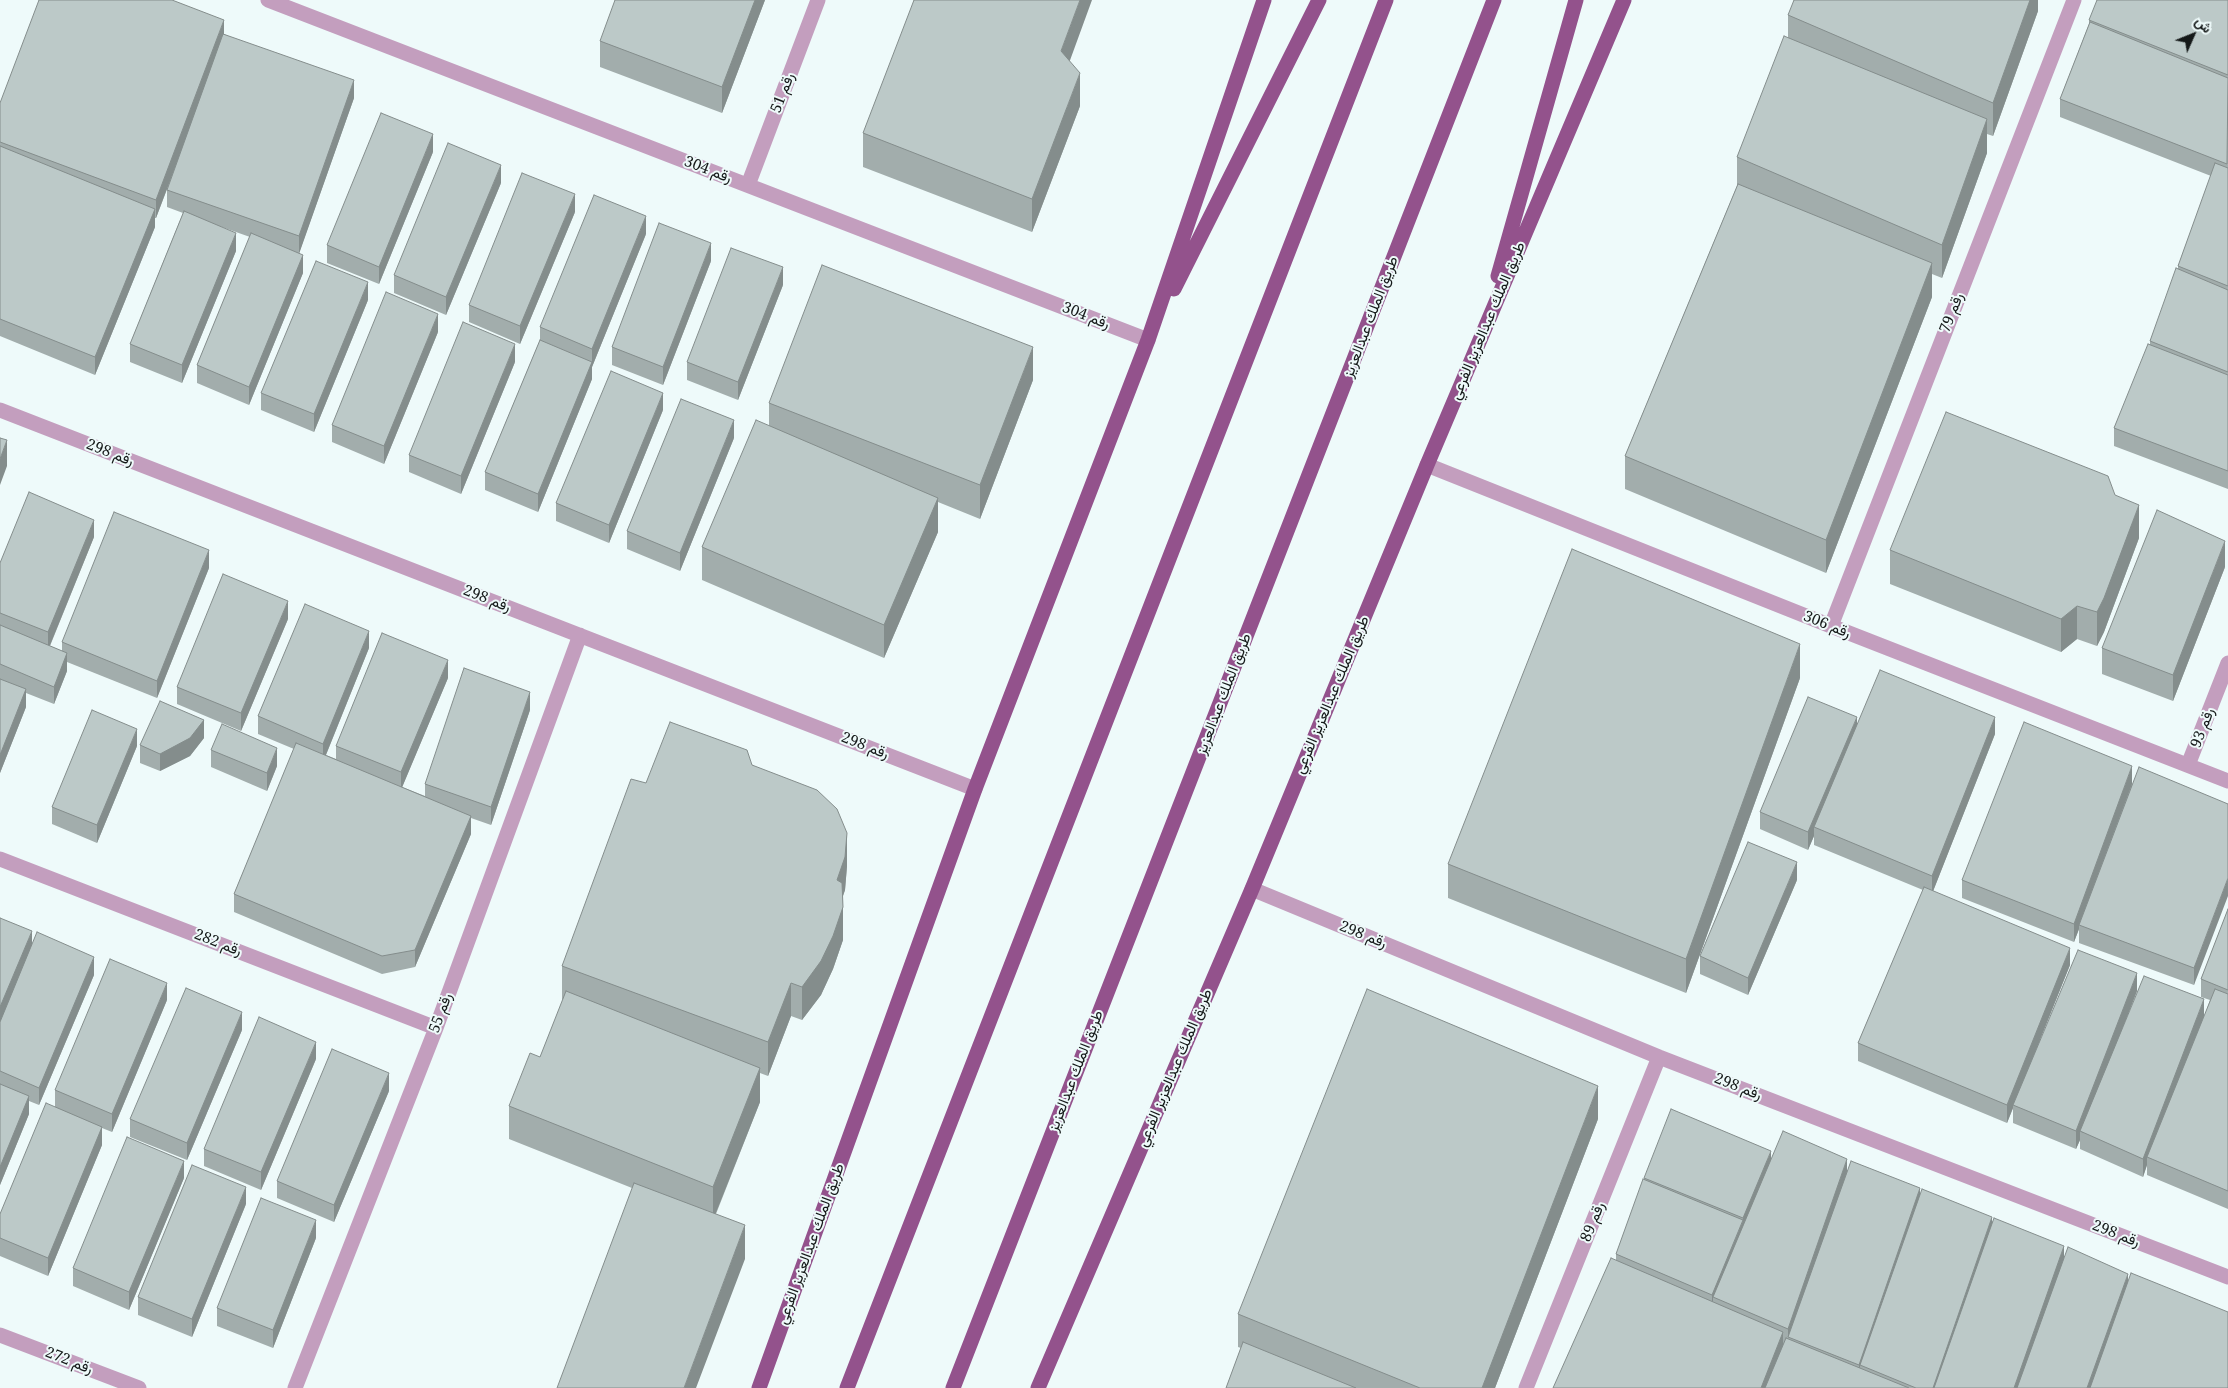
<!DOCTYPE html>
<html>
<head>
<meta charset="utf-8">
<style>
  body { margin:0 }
  #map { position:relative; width:2228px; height:1388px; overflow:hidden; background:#eefafa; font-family:"Noto Serif",Vazirmatn,serif }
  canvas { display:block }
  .north { position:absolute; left:2168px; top:10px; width:50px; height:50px; -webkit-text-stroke:4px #eefafa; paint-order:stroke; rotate:46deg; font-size:14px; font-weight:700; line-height:20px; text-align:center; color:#151919 }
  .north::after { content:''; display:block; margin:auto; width:18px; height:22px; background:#151919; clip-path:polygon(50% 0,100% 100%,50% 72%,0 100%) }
</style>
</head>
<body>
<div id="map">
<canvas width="2228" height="1388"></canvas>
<div class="north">ش</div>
</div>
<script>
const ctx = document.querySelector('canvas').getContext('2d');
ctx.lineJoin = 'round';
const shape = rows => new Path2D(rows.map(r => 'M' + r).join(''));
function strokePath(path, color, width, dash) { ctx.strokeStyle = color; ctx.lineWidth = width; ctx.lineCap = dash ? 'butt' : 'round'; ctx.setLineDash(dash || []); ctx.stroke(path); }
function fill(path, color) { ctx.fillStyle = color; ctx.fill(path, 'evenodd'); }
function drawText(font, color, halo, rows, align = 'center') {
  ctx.font = font + ' "Noto Serif",Vazirmatn,serif'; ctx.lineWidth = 4; ctx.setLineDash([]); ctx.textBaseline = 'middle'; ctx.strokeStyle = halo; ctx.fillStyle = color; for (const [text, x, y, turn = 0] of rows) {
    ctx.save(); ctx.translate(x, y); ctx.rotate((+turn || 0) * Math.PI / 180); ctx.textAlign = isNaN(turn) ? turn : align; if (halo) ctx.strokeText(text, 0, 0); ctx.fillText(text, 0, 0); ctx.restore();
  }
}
strokePath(shape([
  [268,0,1148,340],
  [748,185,818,0],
  [0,410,975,789],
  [1427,465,1831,626,2228,781],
  [1831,626,2074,0],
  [2188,765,2228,663],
  [0,859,436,1028],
  [1252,889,1659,1057,2228,1277],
  [0,1335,139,1388],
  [295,1388,436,1028,580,635],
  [1526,1388,1659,1057]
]), '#c39ebe', 15);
strokePath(shape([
  [1498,276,1576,0],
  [1174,289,1319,0],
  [759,1388,975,789,1148,340,1264,0],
  [847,1388,1386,0],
  [953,1388,1494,0],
  [1038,1388,1252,889,1427,465,1624,0]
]), '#93528c', 15);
fill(shape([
  [765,0,722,113,600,67,600,41],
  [2038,0,2038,11,1993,136,1987,134,1987,153,1942,278,1932,274,1932,297,1826,573,1625,489,1625,456,1737,186,1737,157,1788,37,1788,15],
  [2228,0,2228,489,2114,446,2114,428,2150,345,2150,341,2178,269,2178,266,2211,176,2060,117,2060,99,2089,24,2089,20],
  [224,34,354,98,299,253,303,273,249,405,197,383,197,365,250,237,219,226,236,251,182,383,130,362,130,344,183,213,167,207,167,190,176,166,156,218,155,218,155,227,95,375,0,336,0,103],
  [1080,106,1032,232,863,167,863,133],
  [433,152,379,284,327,263,327,245],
  [501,183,446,315,394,293,394,275],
  [575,212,520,344,469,322,469,305],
  [646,234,592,367,592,379,538,512,485,490,485,472,540,340,540,327],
  [711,261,663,385,612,365,612,347],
  [783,285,738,400,687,380,687,362],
  [368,300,314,432,261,410,261,393],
  [438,332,384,464,332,442,332,425],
  [515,362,461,494,409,472,409,455],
  [1033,380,980,519,938,502,938,532,884,658,702,580,702,547,769,425,769,403],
  [663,410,609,543,556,521,556,503],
  [734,438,680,571,627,549,627,531],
  [2115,495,2139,538,2104,632,2097,646,2077,639,2061,652,1890,584,1890,550],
  [94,537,50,646,62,651,62,642,209,568,157,698,67,662,67,671,54,704,26,693,26,707,0,773,0,563],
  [2225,567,2173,701,2102,674,2102,648],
  [288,619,241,731,177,704,177,687],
  [369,648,326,755,336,759,336,746,448,678,402,787,425,796,425,784,530,710,491,825,471,818,471,834,415,967,382,974,234,912,234,894,294,749,258,734,258,716],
  [1800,678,1686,993,1448,898,1448,864],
  [1857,724,1995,734,1933,891,2070,965,2040,1039,2137,991,2122,1029,2204,1017,2210,1000,2201,997,2201,979,2228,909,2228,1209,2147,1175,2147,1165,2143,1177,2080,1149,2080,1140,2076,1149,2013,1123,2013,1108,2007,1123,1858,1061,1858,1043,1923,890,1814,845,1814,836,1808,850,1760,829,1760,812],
  [204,738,190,756,160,771,140,763,140,745],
  [137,746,97,843,52,824,52,807],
  [211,750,277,766,267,791,211,767],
  [752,765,847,866,845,890,843,896,843,940,833,969,821,995,802,1020,791,1016,768,1076,760,1073,760,1102,716,1214,745,1259,632,1188,509,1139,509,1106,540,1057,563,1000,562,999,562,966,646,783],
  [2132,784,2228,804,2194,985,2079,943,2079,929,2074,942,1962,898,1962,880],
  [1797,880,1748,995,1700,974,1700,956],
  [0,918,32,946,94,975,39,1105,29,1101,29,1114,0,1185],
  [167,1000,112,1132,102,1128,102,1145,48,1276,0,1256,0,1214,55,1107,55,1090],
  [242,1030,187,1160,130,1137,130,1119],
  [316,1059,261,1190,204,1166,204,1149],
  [389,1091,334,1222,277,1198,277,1181],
  [1598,1119,1495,1388,1226,1388,1241,1348,1238,1347,1238,1314],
  [1771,1160,1847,1170,1920,1194,1992,1221,2064,1258,2128,1283,2228,1388,1553,1388,1616,1260,1616,1254,1644,1178],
  [184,1178,129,1310,73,1286,73,1268],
  [246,1204,192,1337,138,1315,138,1297],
  [316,1238,273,1348,217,1326,217,1308]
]), '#a2adac');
fill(shape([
  [755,0,765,0,722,113,722,87],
  [1080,0,1092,0,1061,85,1061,51],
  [2030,0,2038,0,2038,11,1993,136,1993,103],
  [224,20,224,37,156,218,156,200],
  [1080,73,1080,106,1032,232,1032,199],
  [354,80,354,98,299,254,299,236],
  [1987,119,1987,153,1942,278,1942,245],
  [433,134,433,152,379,284,379,267],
  [501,165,501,183,446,315,446,297],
  [575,194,575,212,520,344,520,326],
  [155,209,155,227,95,375,95,357],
  [646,216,646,234,592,367,592,349],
  [236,233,236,251,182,383,182,365],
  [711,243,711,261,663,385,663,367],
  [303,255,303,273,249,405,249,387],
  [1932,263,1932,297,1826,573,1826,540],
  [783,267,783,285,738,400,738,382],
  [368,282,368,300,314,432,314,414],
  [438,314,438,332,384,464,384,446],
  [515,344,515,362,461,494,461,476],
  [1033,347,1033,380,980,519,980,485],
  [592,362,592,379,538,512,538,494],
  [663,393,663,410,609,543,609,525],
  [734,420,734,438,680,571,680,553],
  [7,440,7,466,0,485,0,459],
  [938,498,938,532,884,658,884,625],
  [2139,505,2139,538,2104,632,2097,646,2097,612],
  [94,520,94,537,48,650,48,632],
  [2225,541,2225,567,2173,701,2173,675],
  [209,550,209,568,157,698,157,681],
  [288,601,288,619,241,731,241,713],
  [2077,606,2077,639,2061,652,2061,619],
  [369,631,369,648,323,762,323,744],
  [1800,644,1800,678,1686,993,1686,959],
  [67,653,67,671,54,704,54,687],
  [448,660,448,678,401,790,401,772],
  [26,689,26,707,0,773,0,755],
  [530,692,530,710,491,825,491,807],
  [1857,717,1857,734,1814,827,1814,836,1808,850,1808,832],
  [1995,717,1995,734,1932,894,1932,876],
  [204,720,204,738,190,756,160,771,160,754],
  [137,729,137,746,97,843,97,825],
  [277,748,277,766,267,791,267,773],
  [2132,766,2132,784,2079,925,2079,929,2074,942,2074,924],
  [471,816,471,834,415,967,415,950],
  [847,833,847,866,845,890,837,913,837,880],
  [1797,862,1797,880,1748,995,1748,978],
  [2228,878,2228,896,2194,985,2194,968],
  [843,907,843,940,833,969,821,995,802,1020,802,987],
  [32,931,32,949,0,1024,0,1007],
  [2070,948,2070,965,2014,1105,2013,1105,2013,1108,2007,1123,2007,1105],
  [94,957,94,975,39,1105,39,1088],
  [2137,973,2137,991,2083,1133,2080,1131,2080,1140,2076,1149,2076,1131],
  [167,983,167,1000,112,1132,112,1114],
  [791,983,791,1016,768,1076,768,1042],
  [2204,999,2204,1017,2147,1157,2147,1165,2143,1177,2143,1159],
  [242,1012,242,1030,187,1160,187,1143],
  [316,1042,316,1059,261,1190,261,1172],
  [760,1068,760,1102,713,1220,713,1187],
  [389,1073,389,1091,334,1222,334,1205],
  [1598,1086,1598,1119,1495,1388,1482,1388],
  [29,1096,29,1114,0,1185,0,1167],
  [102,1127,102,1145,48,1276,48,1258],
  [1771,1151,1771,1168,1713,1297,1713,1310,1712,1313,1712,1295,1743,1221,1743,1218],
  [1847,1159,1847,1177,1788,1337,1788,1347,1788,1329],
  [184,1161,184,1178,129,1310,129,1292],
  [246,1187,246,1204,192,1337,192,1319],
  [1920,1188,1920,1206,1860,1365,1860,1379,1859,1383,1859,1365],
  [1992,1217,1992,1235,1939,1388,1933,1388],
  [316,1220,316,1238,273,1348,273,1330],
  [745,1225,745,1259,696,1388,684,1388],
  [2064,1246,2064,1264,2020,1388,2014,1388],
  [2128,1274,2128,1292,2094,1388,2087,1388],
  [1783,1332,1783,1350,1768,1388,1761,1388]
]), '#848d8c');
const building = shape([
  [39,0,172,0,224,20,156,200,0,142,0,103,39,0],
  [615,0,755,0,722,87,600,41,615,0],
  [914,0,1080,0,1061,51,1080,73,1032,199,863,133,914,0],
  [1794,0,2030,0,1993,103,1788,15,1794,0],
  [2097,0,2228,0,2228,75,2089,20,2097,0],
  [2090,22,2228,78,2227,164,2060,99,2090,22],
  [223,34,354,80,299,236,167,190,223,34],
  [1784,36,1987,119,1942,245,1737,157,1784,36],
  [381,113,433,134,379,267,327,245,381,113],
  [448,143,501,165,446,297,394,275,448,143],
  [0,146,155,209,95,357,0,319,0,146],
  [2215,163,2228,168,2228,286,2178,266,2215,163],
  [522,173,575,194,520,326,469,305,522,173],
  [1738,184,1932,263,1826,540,1625,456,1738,184],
  [594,195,646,216,592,349,540,327,594,195],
  [184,211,236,233,182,365,130,344,184,211],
  [659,223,711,243,663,367,612,347,659,223],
  [251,233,303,255,249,387,197,365,251,233],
  [731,248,783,267,738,382,687,362,731,248],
  [316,261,368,282,314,414,261,393,316,261],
  [822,265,1033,347,980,485,769,403,822,265],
  [2176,268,2228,290,2228,372,2150,341,2176,268],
  [386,292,438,314,384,446,332,425,386,292],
  [463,322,515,344,461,476,409,455,463,322],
  [540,340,592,362,538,494,485,472,540,340],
  [2148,344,2228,375,2228,471,2114,428,2148,344],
  [611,371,663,393,609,525,556,503,611,371],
  [681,399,734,420,680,553,627,531,681,399],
  [1946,412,2108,476,2115,495,2139,505,2104,598,2097,612,2077,606,2061,619,1890,550,1946,412],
  [756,420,938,498,884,625,702,547,756,420],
  [0,438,7,440,0,459,0,438],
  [29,492,94,520,48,632,0,613,0,563,29,492],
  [2157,510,2225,541,2173,675,2102,648,2157,510],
  [114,512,209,550,157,681,62,642,114,512],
  [1572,549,1800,644,1686,959,1448,864,1572,549],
  [223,574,288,601,241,713,177,687,223,574],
  [305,604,369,631,323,744,258,716,305,604],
  [0,625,67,653,54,687,0,664,0,625],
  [382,633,448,660,401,772,336,746,382,633],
  [464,668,530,692,491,807,425,784,464,668],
  [1880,670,1995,717,1932,876,1814,827,1880,670],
  [0,679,26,689,0,755,0,679],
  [1808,697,1857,717,1808,832,1760,812,1808,697],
  [160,701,204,720,190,738,160,754,140,745,160,701],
  [92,710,137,729,97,825,52,807,92,710],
  [670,722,747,750,752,765,817,790,837,809,847,833,845,857,837,880,842,883,843,907,833,936,821,961,802,987,791,983,768,1042,562,966,631,779,646,783,670,722],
  [2024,722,2132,766,2074,924,1962,880,2024,722],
  [222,724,277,748,267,773,211,750,222,724],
  [296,743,471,816,415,950,382,956,234,894,296,743],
  [2139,767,2228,804,2228,878,2194,968,2079,925,2139,767],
  [1748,842,1797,862,1748,978,1700,956,1748,842],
  [1924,887,2070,948,2007,1105,1858,1043,1924,887],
  [2228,909,2228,990,2201,979,2228,909],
  [0,918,32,931,0,1007,0,918],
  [37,932,94,957,39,1088,0,1071,0,1022,37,932],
  [2078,950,2137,973,2076,1131,2013,1105,2078,950],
  [110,959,167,983,112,1114,55,1090,110,959],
  [2144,976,2204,999,2143,1159,2080,1131,2144,976],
  [186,988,242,1012,187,1143,130,1119,186,988],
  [1367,989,1598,1086,1482,1388,1420,1388,1238,1314,1367,989],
  [2215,989,2228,994,2228,1191,2147,1157,2215,989],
  [566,991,760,1068,713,1187,509,1106,530,1053,540,1057,566,991],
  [259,1017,316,1042,261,1172,204,1149,259,1017],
  [332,1049,389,1073,334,1205,277,1181,332,1049],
  [0,1084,29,1096,0,1167,0,1084],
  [46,1103,102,1127,48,1258,0,1238,0,1214,46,1103],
  [1671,1109,1771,1151,1743,1218,1644,1178,1671,1109],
  [1783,1131,1847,1159,1788,1329,1713,1297,1783,1131],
  [127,1137,184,1161,129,1292,73,1268,127,1137],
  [1851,1161,1920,1188,1859,1365,1788,1337,1851,1161],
  [192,1165,246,1187,192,1319,138,1297,192,1165],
  [1643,1179,1743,1220,1712,1295,1616,1254,1643,1179],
  [634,1183,745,1225,684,1388,557,1388,634,1183],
  [1922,1189,1992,1217,1933,1388,1916,1388,1860,1365,1922,1189],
  [261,1198,316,1220,273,1330,217,1308,261,1198],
  [1994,1218,2064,1246,2014,1388,1934,1388,1994,1218],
  [2068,1247,2128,1274,2087,1388,2017,1388,2068,1247],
  [1611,1258,1783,1332,1761,1388,1553,1388,1611,1258],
  [2131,1273,2228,1312,2228,1388,2090,1388,2131,1273],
  [1786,1338,1909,1388,1765,1388,1786,1338],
  [1243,1342,1356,1388,1226,1388,1243,1342]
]);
fill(building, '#bcc9c8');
strokePath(building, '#848d8c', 1);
drawText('15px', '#151919', '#eefafa', [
  ["رقم 51",783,93,-69],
  ["رقم 304",708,170,21],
  ["رقم 79",1952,313,-69],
  ["رقم 304",1086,316,21],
  ["طريق الملك عبدالعزيز",1371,317,-69],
  ["طريق الملك عبدالعزيز الفرعي",1488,321,-67],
  ["رقم 298",110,453,21],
  ["رقم 298",487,599,21],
  ["رقم 306",1827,625,22],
  ["طريق الملك عبدالعزيز",1224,694,-69],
  ["طريق الملك عبدالعزيز الفرعي",1332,695,-67],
  ["رقم 93",2203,728,-69],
  ["رقم 298",865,746,21],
  ["رقم 298",1363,935,22],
  ["رقم 282",218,943,21],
  ["رقم 55",441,1013,-70],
  ["طريق الملك عبدالعزيز الفرعي",1175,1068,-67],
  ["طريق الملك عبدالعزيز",1076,1071,-69],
  ["رقم 298",1738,1087,21],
  ["رقم 89",1593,1222,-68],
  ["رقم 298",2116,1234,21],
  ["طريق الملك عبدالعزيز الفرعي",811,1244,-70],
  ["رقم 272",69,1361,21]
]);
</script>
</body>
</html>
